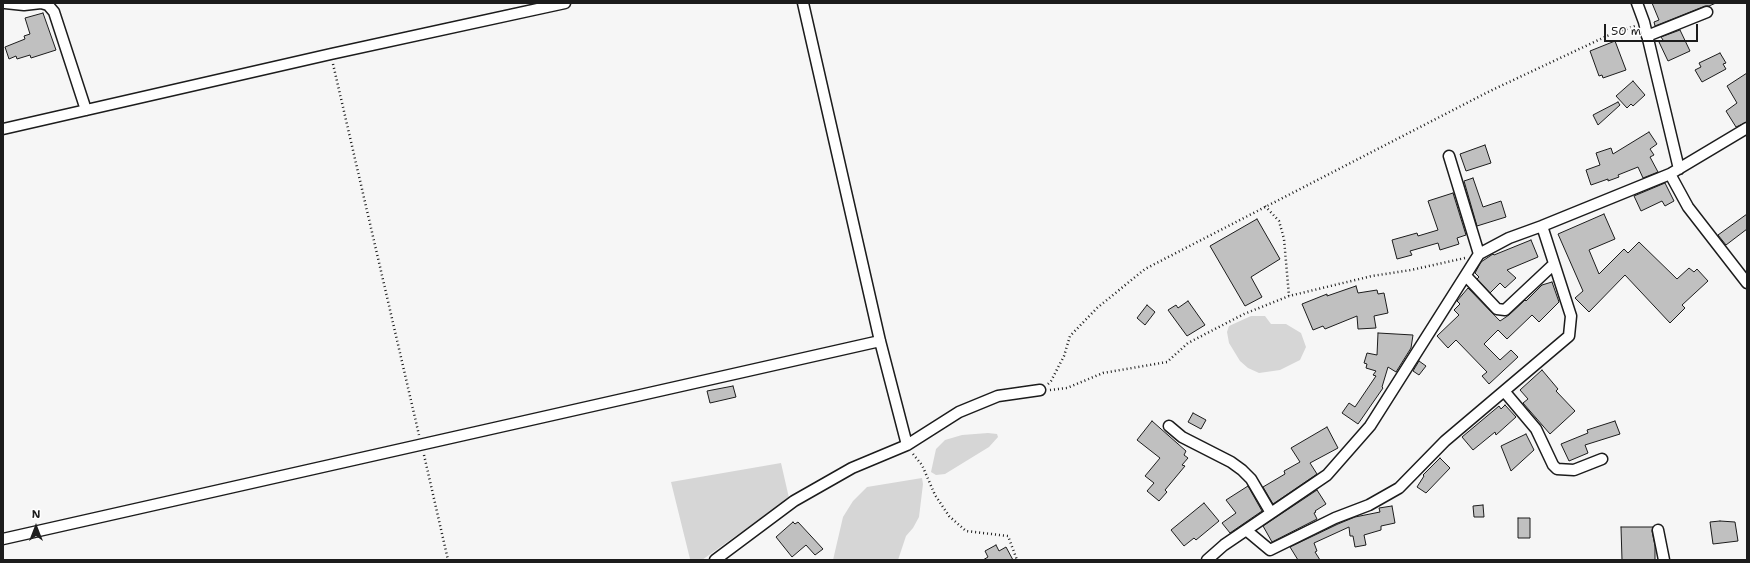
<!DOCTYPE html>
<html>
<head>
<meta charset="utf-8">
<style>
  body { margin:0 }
  #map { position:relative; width:1750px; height:563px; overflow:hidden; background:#f6f6f6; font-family:"Shantell Sans",sans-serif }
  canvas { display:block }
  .frame { position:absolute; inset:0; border:4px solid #1c1c1c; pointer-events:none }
  .north { position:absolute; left:16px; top:507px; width:40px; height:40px; -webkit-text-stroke:3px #fff; paint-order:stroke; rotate:0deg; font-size:11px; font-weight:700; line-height:16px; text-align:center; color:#1c1c1c }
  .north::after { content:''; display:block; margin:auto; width:14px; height:18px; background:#1c1c1c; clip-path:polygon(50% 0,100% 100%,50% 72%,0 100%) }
  .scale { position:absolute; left:1604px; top:24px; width:94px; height:18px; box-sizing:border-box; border:2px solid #1c1c1c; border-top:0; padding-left:5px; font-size:12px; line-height:14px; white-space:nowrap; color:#1c1c1c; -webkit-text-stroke:3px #fff; paint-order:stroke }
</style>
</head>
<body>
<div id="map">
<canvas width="1750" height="563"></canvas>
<div class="frame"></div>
<div class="north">N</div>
<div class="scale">50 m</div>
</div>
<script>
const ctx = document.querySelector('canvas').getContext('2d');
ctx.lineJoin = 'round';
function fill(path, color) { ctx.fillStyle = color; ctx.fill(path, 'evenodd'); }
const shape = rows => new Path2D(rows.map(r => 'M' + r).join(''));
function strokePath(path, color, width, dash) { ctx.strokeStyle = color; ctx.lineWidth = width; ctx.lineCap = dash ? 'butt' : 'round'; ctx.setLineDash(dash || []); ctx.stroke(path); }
fill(shape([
  [1251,316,1265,316,1271,324,1286,324,1301,333,1306,347,1300,360,1280,370,1259,373,1248,368,1240,361,1229,343,1227,332,1229,326],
  [988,433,997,434,998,437,989,447,945,474,936,475,931,472,936,449,945,440,962,435],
  [781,463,789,498,702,560,690,559,671,482],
  [922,478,923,484,919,517,913,528,906,536,898,560,833,560,843,517,853,501,867,487]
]), '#d6d6d6');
const building = shape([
  [1652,3,1716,3,1709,6,1705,6,1655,26,1654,22,1659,20,1652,3],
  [43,13,56,50,31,58,30,55,17,59,16,56,9,59,5,47,25,39,24,36,30,34,25,18,43,13],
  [1680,30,1690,51,1668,61,1659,42,1663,40,1661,37,1680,30],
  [1615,41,1626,70,1603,78,1602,75,1599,76,1590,51,1615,41],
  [1720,53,1726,63,1723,64,1726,69,1702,82,1695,70,1701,67,1699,63,1720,53],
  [1747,73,1747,122,1736,127,1726,111,1737,103,1727,86,1747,73],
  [1633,81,1645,95,1633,106,1631,104,1627,108,1616,96,1633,81],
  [1618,102,1620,105,1598,125,1593,115,1618,102],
  [1649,132,1657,144,1650,149,1654,155,1650,157,1658,172,1643,178,1638,167,1618,175,1619,177,1608,181,1608,179,1591,185,1586,170,1600,165,1596,153,1611,148,1613,154,1649,132],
  [1485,145,1491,163,1466,171,1460,154,1485,145],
  [1473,178,1483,207,1501,201,1506,217,1477,226,1464,181,1473,178],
  [1665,183,1674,201,1665,206,1662,201,1641,211,1634,196,1665,183],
  [1453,193,1466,235,1457,238,1459,244,1440,250,1438,243,1410,251,1412,255,1397,259,1392,240,1417,233,1418,236,1438,230,1428,201,1453,193],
  [1604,214,1615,239,1589,250,1599,274,1624,249,1628,253,1639,242,1677,279,1689,268,1694,272,1697,269,1708,281,1682,305,1685,308,1670,323,1625,275,1589,312,1575,298,1583,291,1558,234,1604,214],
  [1747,214,1747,229,1726,245,1718,235,1747,214],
  [1257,219,1280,259,1251,277,1262,297,1245,306,1210,246,1257,219],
  [1531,240,1538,257,1507,270,1516,278,1505,288,1500,283,1490,293,1477,279,1479,277,1475,273,1481,262,1493,254,1494,255,1531,240],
  [1552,282,1559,302,1539,322,1532,315,1507,339,1498,330,1484,344,1500,360,1511,350,1518,357,1489,384,1482,376,1487,372,1456,340,1448,348,1437,336,1459,315,1454,310,1460,304,1457,301,1468,288,1500,321,1509,315,1525,300,1526,301,1542,285,1552,282],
  [1356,286,1358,293,1377,290,1378,294,1384,293,1388,313,1374,316,1376,328,1358,329,1357,316,1325,329,1323,326,1313,330,1302,304,1327,294,1327,296,1356,286],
  [1188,301,1205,325,1187,336,1168,310,1176,305,1178,308,1188,301],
  [1147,305,1155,312,1145,325,1137,318,1147,305],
  [1378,333,1413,335,1411,348,1396,372,1388,367,1382,387,1383,388,1358,424,1342,413,1349,403,1355,407,1376,376,1373,375,1376,371,1366,368,1367,364,1364,363,1367,353,1377,355,1378,333],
  [1419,361,1426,366,1419,375,1413,371,1419,361],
  [1542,370,1558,389,1556,391,1575,411,1550,434,1523,403,1528,399,1520,390,1542,370],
  [733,386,736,397,710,403,707,391,733,386],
  [1505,405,1516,417,1496,435,1495,432,1473,450,1462,437,1499,406,1501,409,1505,405],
  [1193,413,1206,420,1201,429,1188,422,1193,413],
  [1152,421,1186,451,1184,455,1188,458,1182,465,1185,466,1165,490,1167,492,1159,501,1147,491,1154,483,1145,476,1160,458,1137,440,1152,421],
  [1615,421,1620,434,1585,445,1588,453,1569,461,1561,444,1588,433,1587,430,1615,421],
  [1327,427,1338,448,1310,463,1317,474,1273,504,1263,487,1285,474,1284,471,1300,462,1291,448,1327,427],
  [1526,434,1534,450,1511,471,1501,446,1526,434],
  [1440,458,1450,468,1426,493,1417,487,1424,476,1423,475,1440,458],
  [1248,486,1262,511,1230,533,1222,523,1236,513,1226,500,1248,486],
  [1317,490,1326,504,1315,511,1316,512,1314,513,1317,519,1272,542,1263,526,1317,490],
  [1204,503,1219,521,1196,540,1194,538,1184,546,1171,530,1204,503],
  [1483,505,1484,517,1474,517,1473,506,1483,505],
  [1392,506,1395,523,1381,526,1381,530,1364,535,1366,545,1355,547,1353,536,1350,536,1349,527,1314,543,1317,551,1315,552,1320,560,1298,560,1290,547,1338,524,1355,517,1380,512,1379,508,1392,506],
  [1518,518,1530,518,1530,538,1518,538,1518,518],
  [1720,521,1735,522,1738,541,1713,544,1710,522,1720,521],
  [793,522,795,524,798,522,823,549,815,555,806,545,792,557,776,537,793,522],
  [1621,527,1653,527,1652,531,1655,546,1655,560,1622,560,1621,527],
  [996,545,999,551,1006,547,1013,560,983,560,988,557,985,551,996,545]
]);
fill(building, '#c0c0c0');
strokePath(building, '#1c1c1c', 1);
const street = shape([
  [5,3,24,5,41,3,48,5,54,12,86,110],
  [803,3,880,341,907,445],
  [1637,3,1644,22,1679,169],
  [1647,36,1707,12],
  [3,129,331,54,565,3],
  [1449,156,1479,254],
  [1670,174,1688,207,1747,283],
  [1466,276,1497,309,1505,310,1554,264],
  [1504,391,1536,429,1553,465,1557,469,1574,470,1602,459],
  [1169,426,1182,437,1231,462,1242,470,1251,479,1271,513],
  [1246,530,1270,550,1335,518,1369,505,1399,488,1445,441,1569,336,1571,316,1542,226],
  [1658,530,1664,560],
  [3,539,880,341],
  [715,560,794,501,852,468,907,445,959,412,998,396,1040,390],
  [1207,560,1224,545,1327,475,1370,426,1479,254,1509,238,1542,226,1670,174,1747,128]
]);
strokePath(street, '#1c1c1c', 13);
strokePath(shape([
  [333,64,419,435],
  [1265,206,1279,221,1284,239,1289,296],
  [1048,384,1051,381,1064,356,1070,336,1097,308,1145,269,1490,91,1607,36,1635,26],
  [1050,390,1067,388,1103,373,1167,362,1188,343,1244,314,1289,296,1372,276,1411,270,1465,258],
  [913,454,922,465,935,495,949,516,966,531,1008,536,1017,560],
  [424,455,448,560]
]), '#1c1c1c', 2.5, [1, 3]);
strokePath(street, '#fff', 10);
</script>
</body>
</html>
